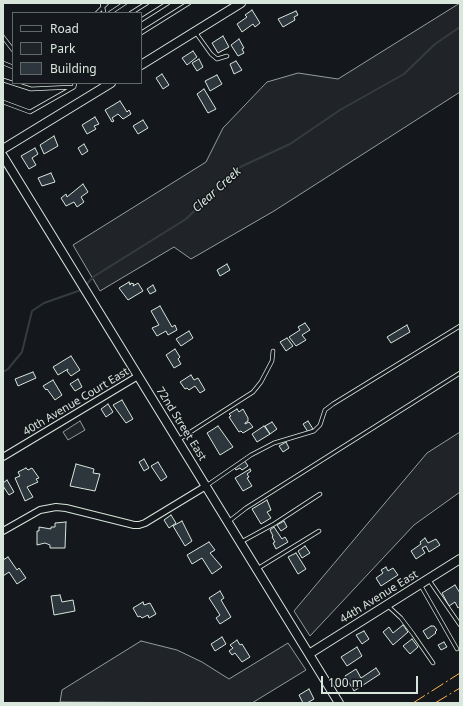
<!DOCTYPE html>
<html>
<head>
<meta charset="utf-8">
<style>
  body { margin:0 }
  #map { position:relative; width:463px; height:706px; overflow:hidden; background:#14181c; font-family:"Noto Sans",sans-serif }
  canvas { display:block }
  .frame { position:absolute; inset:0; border:4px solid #d8e6dc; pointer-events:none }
  .legend { position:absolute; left:12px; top:12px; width:130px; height:72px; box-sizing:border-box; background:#14181c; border:1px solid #626a69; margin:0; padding:5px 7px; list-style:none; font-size:12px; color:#d8e6dc }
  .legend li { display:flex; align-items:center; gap:8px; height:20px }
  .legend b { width:20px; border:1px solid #626a69 }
  .scale { position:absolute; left:321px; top:676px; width:97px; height:18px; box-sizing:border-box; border:2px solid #d8e6dc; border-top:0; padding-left:5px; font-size:12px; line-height:14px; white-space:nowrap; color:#d8e6dc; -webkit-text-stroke:3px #14181c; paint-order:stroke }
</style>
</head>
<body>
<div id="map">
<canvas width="463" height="706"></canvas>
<div class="frame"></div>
<ul class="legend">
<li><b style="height:5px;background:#14181c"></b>Road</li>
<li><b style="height:11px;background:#202428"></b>Park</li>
<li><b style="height:11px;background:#2c363c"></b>Building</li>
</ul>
<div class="scale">100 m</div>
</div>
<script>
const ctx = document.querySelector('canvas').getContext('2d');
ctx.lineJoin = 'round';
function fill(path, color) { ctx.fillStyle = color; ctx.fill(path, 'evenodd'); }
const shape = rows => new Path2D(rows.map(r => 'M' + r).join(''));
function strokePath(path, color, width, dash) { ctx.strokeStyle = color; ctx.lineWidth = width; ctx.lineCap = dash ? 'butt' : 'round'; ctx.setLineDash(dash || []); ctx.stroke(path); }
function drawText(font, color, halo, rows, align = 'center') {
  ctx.font = font + ' "Noto Sans",sans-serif'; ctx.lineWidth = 3; ctx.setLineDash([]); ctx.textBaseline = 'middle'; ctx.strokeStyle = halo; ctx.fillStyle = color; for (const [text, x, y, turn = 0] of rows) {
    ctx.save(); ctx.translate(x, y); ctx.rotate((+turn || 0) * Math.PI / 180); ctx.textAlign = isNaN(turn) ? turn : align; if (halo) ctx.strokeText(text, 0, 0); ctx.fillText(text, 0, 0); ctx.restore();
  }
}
const green = shape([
  [460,3,460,92,274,211,191,259,174,247,100,291,73,245,206,162,223,128,267,82,298,73,338,79,460,3],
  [80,421,85,430,68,440,63,432,80,421],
  [460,432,460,492,414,525,310,636,294,611,427,453,460,432],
  [141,641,177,650,202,662,229,679,288,643,306,670,252,703,60,702,62,690,141,641]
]);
fill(green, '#202428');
strokePath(green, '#939e99', 1);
strokePath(shape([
  [86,285,93,277,186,219,238,168,290,144,340,110,404,74,435,44,460,27],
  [3,372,8,369,22,352,32,311,44,303,81,290]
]), '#363b3e', 2);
const building = shape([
  [252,10,260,23,255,27,253,24,242,32,237,24,247,17,245,15,252,10],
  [296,11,298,15,294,17,295,20,283,27,278,19,296,11],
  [223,36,229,47,218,53,212,43,223,36],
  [239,39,244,48,242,49,244,53,238,56,231,45,239,39],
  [193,51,197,57,187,65,182,58,193,51],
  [199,59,203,67,197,71,192,63,199,59],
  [236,61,242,70,234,74,230,64,236,61],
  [162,74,169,85,163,89,156,78,162,74],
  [217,75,222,84,210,91,205,81,217,75],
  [204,89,216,109,208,113,197,94,204,89],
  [120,101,127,112,129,110,131,114,123,119,118,114,112,118,114,121,112,122,105,110,120,101],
  [95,117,99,124,94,126,96,129,87,134,82,125,95,117],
  [143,120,148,128,138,134,133,126,143,120],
  [54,136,58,146,44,154,40,145,54,136],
  [84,144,88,151,82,155,78,148,84,144],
  [35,148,38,154,32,158,36,165,29,169,21,156,35,148],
  [51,173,55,182,42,186,38,178,51,173],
  [83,184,88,192,81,197,84,202,77,207,74,202,66,206,61,198,66,194,67,197,83,184],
  [227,264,230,270,220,276,217,270,227,264],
  [129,282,130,285,131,283,134,284,133,286,138,283,143,291,128,300,119,288,129,282],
  [153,285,156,291,150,294,147,289,153,285],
  [160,306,172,327,175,325,177,330,168,335,166,331,157,336,152,328,159,325,151,311,160,306],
  [305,323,310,330,302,335,306,340,296,346,289,337,300,330,298,327,305,323],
  [407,325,410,332,391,343,387,337,407,325],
  [189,331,193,338,181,346,176,339,189,331],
  [287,338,293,346,286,351,280,342,287,338],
  [175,349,180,357,178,359,181,364,174,368,166,355,175,349],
  [71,356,80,370,71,376,67,371,68,369,58,375,53,367,71,356],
  [33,372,36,378,18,386,15,379,33,372],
  [191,375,194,380,198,378,205,390,200,393,195,386,189,390,187,388,185,389,180,382,191,375],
  [78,379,82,387,75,391,70,384,78,379],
  [53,380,62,395,55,400,47,389,46,390,43,386,53,380],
  [122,400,133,419,126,423,113,405,122,400],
  [108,404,113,412,106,417,101,409,108,404],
  [237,409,239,412,243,409,248,418,248,421,245,423,245,424,249,422,253,427,243,433,241,431,239,432,229,417,231,416,229,414,237,409],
  [308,421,313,429,308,432,303,424,308,421],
  [272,422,277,429,270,434,265,426,272,422],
  [218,426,233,447,220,455,207,433,218,426],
  [264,426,270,434,257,442,252,434,264,426],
  [286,442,289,448,283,452,279,446,286,442],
  [144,459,149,468,144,471,139,462,144,459],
  [244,460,248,466,242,470,240,468,236,470,234,467,244,460],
  [158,462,167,477,161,481,151,466,158,462],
  [76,464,94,469,93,473,100,474,95,491,70,486,76,464],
  [26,468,28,470,32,468,39,478,36,479,38,482,27,487,33,497,25,501,15,478,20,476,18,472,26,468],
  [250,469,251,471,247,474,249,477,247,478,252,486,243,491,235,478,250,469],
  [7,480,14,492,9,495,3,486,3,483,7,480],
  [267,500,271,510,267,512,271,518,261,524,252,509,267,500],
  [171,515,176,523,169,528,164,520,171,515],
  [182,521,192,541,185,546,173,526,182,521],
  [284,521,287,527,281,531,277,525,284,521],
  [66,522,65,548,50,548,50,545,45,543,37,545,37,531,39,531,39,527,51,529,51,527,55,527,55,523,66,522],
  [274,527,282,539,285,537,288,542,276,549,273,543,275,542,272,537,273,536,270,530,274,527],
  [425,538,428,543,436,539,440,545,429,552,426,546,422,548,425,553,416,559,411,551,421,544,420,542,425,538],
  [209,542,215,550,210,553,222,567,212,574,202,558,192,564,187,555,209,542],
  [305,546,310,553,302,558,298,551,305,546],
  [296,553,306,569,298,574,288,557,296,553],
  [8,557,17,570,19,568,26,578,17,584,9,572,3,576,3,560,8,557],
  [386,567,388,571,393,568,398,575,381,586,376,578,383,573,381,570,386,567],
  [455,585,460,593,460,607,458,608,455,602,449,606,442,593,455,585],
  [220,591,224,598,221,600,231,617,220,624,216,618,220,615,209,598,220,591],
  [60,595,62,602,73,600,75,611,54,615,51,596,60,595],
  [143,602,144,605,150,603,156,614,149,618,148,615,142,618,140,616,138,617,133,608,143,602],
  [403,625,408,632,393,645,383,632,389,627,393,633,403,625],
  [431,626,434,626,437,630,435,632,436,633,428,639,423,631,431,626],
  [364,631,369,639,362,644,356,635,364,631],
  [222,637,226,644,215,651,211,644,222,637],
  [412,639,418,647,410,654,403,646,412,639],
  [237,640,240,645,242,644,250,657,242,662,235,653,232,655,229,651,233,648,230,645,237,640],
  [444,642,447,647,441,650,438,645,444,642],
  [357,647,362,656,347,666,341,657,357,647],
  [376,668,380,674,354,691,345,676,356,669,361,678,376,668],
  [309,689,314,699,307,703,303,703,299,695,309,689]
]);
fill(building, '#2c363c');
strokePath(building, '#d8e6dc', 1);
const lane = shape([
  [102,3,104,13],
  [97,13,107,3],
  [110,13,125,3],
  [131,13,147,3],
  [141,20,168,3],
  [141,33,189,3],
  [196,33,211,54,217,59,227,56],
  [3,37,13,50],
  [3,63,13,67],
  [3,80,31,89,74,87],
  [3,102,30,112,74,87,75,83],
  [178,440,253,392,261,382,272,361,273,351],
  [206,486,251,455,274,443,314,431,320,425,325,410,333,404,460,326],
  [228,522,246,508,460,373],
  [241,542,274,524,320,494],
  [257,569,319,531],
  [429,580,460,625],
  [421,586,457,649],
  [388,606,401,618,413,634,433,663]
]);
const street = shape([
  [3,457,138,376],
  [3,531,40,510,56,507,66,508,134,525,139,525,145,523,206,486]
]);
const secondary = shape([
  [141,65,241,3],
  [3,149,111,83],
  [3,156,339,703],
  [309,654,460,559]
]);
strokePath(lane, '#d8e6dc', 4.5);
strokePath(street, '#d8e6dc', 8);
strokePath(secondary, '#d8e6dc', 10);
strokePath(lane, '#14181c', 3);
strokePath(street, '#14181c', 6);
strokePath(secondary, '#14181c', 8);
strokePath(shape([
  [413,703,460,673],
  [435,703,460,688]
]), '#ffb74d', 1, [14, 3, 2, 3]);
drawText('11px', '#d8e6dc', '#14181c', [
  ["40th Avenue Court East",76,402,-31],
  ["72nd Street East",181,424,58],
  ["44th Avenue East",379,597,-32]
]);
drawText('italic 12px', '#d8e6dc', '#14181c', [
  ["Clear Creek",217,190,-42]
]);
</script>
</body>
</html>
